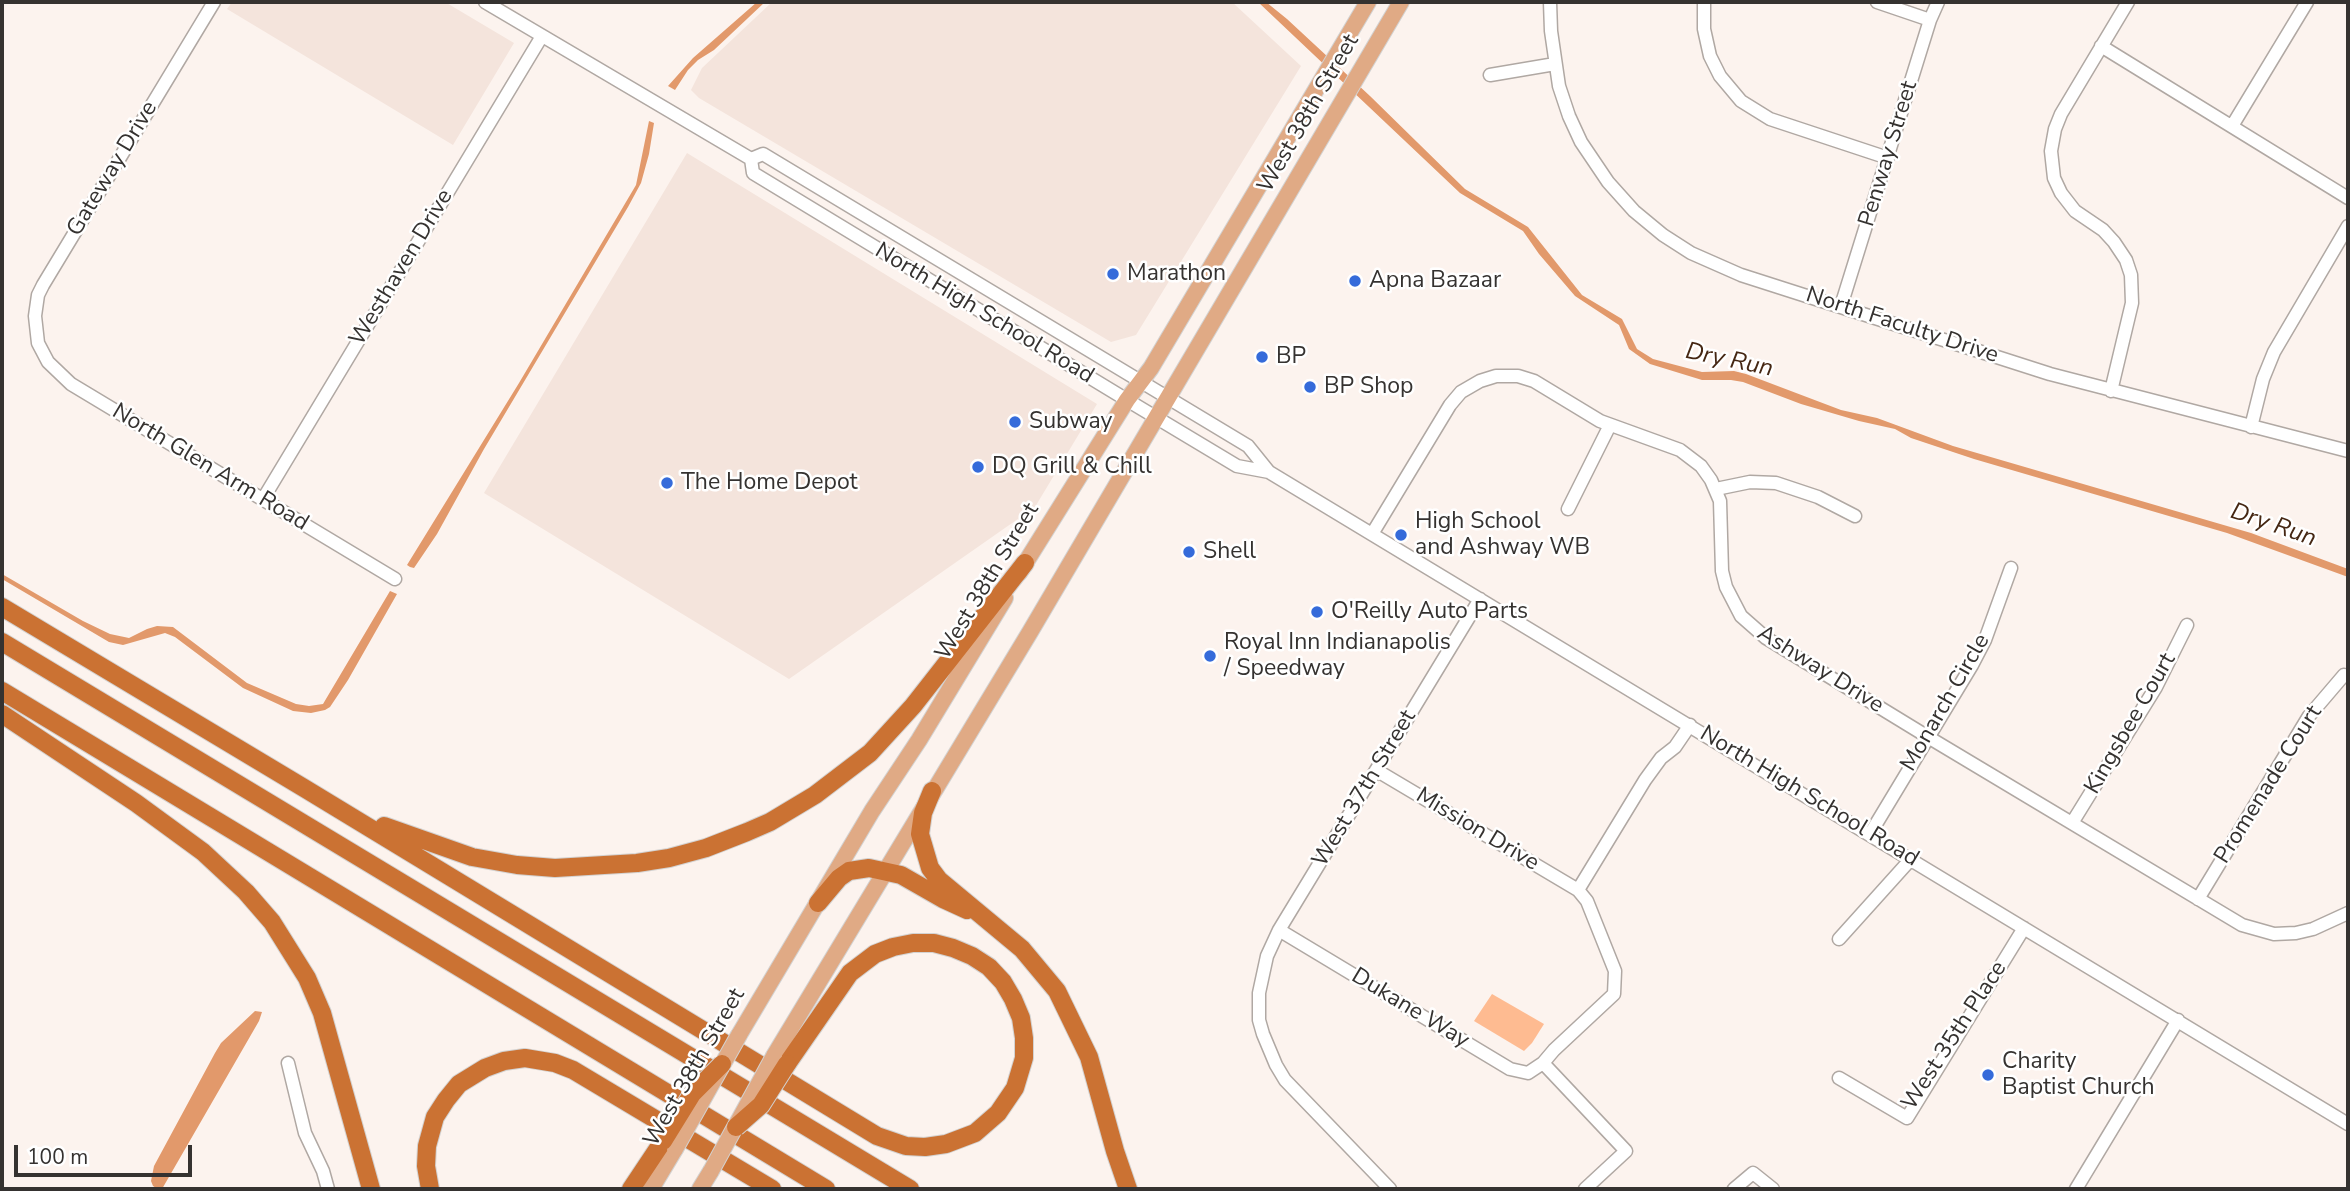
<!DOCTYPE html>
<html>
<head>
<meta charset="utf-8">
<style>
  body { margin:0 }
  #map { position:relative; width:2350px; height:1191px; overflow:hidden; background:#fcf3ee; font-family:"Nunito Sans",sans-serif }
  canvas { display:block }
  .frame { position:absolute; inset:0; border:4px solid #353230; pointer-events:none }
  .scale { position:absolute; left:14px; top:1145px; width:178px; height:32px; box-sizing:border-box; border:4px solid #353230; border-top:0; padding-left:9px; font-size:21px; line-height:24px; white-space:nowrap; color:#353230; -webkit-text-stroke:5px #fff; paint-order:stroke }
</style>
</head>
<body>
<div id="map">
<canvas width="2350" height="1191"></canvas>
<div class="frame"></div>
<div class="scale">100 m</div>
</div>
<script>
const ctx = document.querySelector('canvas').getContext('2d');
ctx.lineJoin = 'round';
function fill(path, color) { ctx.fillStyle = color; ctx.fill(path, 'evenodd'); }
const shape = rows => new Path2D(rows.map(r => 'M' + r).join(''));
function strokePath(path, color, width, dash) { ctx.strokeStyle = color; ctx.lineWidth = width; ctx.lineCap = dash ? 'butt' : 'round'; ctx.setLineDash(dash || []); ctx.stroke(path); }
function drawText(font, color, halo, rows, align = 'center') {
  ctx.font = font + ' "Nunito Sans",sans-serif'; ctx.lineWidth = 5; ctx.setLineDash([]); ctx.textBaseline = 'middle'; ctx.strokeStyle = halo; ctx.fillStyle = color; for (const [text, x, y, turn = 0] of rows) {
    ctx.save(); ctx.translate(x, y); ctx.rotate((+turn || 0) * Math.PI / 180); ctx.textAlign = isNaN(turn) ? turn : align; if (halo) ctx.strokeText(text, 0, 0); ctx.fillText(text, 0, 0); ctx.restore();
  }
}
fill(shape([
  [232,2,445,2,514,43,453,145,227,9],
  [772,2,1232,2,1301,66,1136,335,1111,342,699,98,691,90,702,68],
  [687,153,1097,404,1035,507,789,679,484,493]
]), '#f4e4dc');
fill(shape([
  [1492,994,1544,1024,1532,1043,1524,1051,1474,1021]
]), '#febb91');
fill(shape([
  [757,2,765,2,714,50,698,60,688,70,675,90,668,86,693,58],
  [1258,2,1266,2,1287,19,1370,96,1465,189,1528,227,1582,295,1622,319,1637,349,1653,359,1702,372,1734,371,1746,374,1841,410,1877,418,1953,446,2251,533,2348,569,2348,577,2227,533,1974,459,1911,438,1895,429,1859,421,1801,404,1743,382,1731,380,1702,380,1650,364,1629,349,1619,325,1575,296,1539,254,1523,231,1460,193],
  [649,121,654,123,649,154,641,183,628,207,484,449,437,534,414,568,410,567,407,565,519,383,636,185],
  [2,574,83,621,110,634,129,638,147,629,157,626,173,627,247,683,296,704,309,706,323,704,390,591,397,594,348,680,330,707,325,710,311,713,293,711,243,688,175,637,165,633,123,645,109,642,2,579],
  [255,1011,262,1012,259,1021,162,1189,158,1189,153,1186,151,1181,154,1166,215,1053,221,1043]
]), '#e2996b');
const minor = shape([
  [214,2,43,285,38,295,35,316,38,343,48,362,71,384,395,579],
  [485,2,751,159],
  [1550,2,1551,31,1559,86,1569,116,1581,142,1608,182,1634,211,1663,235,1691,253,1741,275,2050,374,2348,451],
  [1704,2,1704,29,1710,56,1720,76,1741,101,1770,119,1888,158],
  [1877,2,1930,20],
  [2101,46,2348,198],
  [1490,75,1555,64],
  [2232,126,2307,2],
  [751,159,763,154,1248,446,1269,472,2348,1124],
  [751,159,753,173,1127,400,1237,466,1269,472],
  [1841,306,1930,20,1938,2],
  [2111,391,2132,303,2131,275,2126,260,2114,242,2103,230,2075,211,2061,193,2054,178,2051,151,2055,129,2061,114,2128,2],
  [2251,427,2263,379,2274,352,2348,226],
  [1716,489,1750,482,1776,483,1818,497,1855,516],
  [263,499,542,36],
  [1568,509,1610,425],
  [1372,534,1450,405,1461,392,1480,381,1496,376,1518,376,1534,381,1600,421,1680,450,1701,466,1711,480,1720,501,1722,571,1726,587,1741,616,1766,638,1928,737,2242,925,2274,934,2296,933,2313,929,2348,913],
  [1376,770,1578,890],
  [2072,823,2156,687,2187,625],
  [1870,834,1972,665,1985,640,2011,568],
  [2198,899,2309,716,2344,675],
  [1279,930,1510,1069,1528,1073,1543,1063],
  [1839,939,1911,859],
  [288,1063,305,1133,323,1171,328,1189],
  [1839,1078,1907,1118,2024,928],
  [1390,1189,1285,1080,1276,1065,1263,1034,1259,1020,1259,993,1267,956,1279,930,1480,599],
  [1585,1189,1626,1151,1543,1063,1554,1050,1614,994,1615,971,1587,901,1578,890,1645,780,1661,758,1675,747,1690,725],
  [1734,1189,1753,1173,1773,1189],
  [2076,1189,2178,1020]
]);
const major = shape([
  [1019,573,1127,400,1151,368,1368,2],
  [739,1035,872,811,919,740,1005,598],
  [774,1056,1030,632,1401,2],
  [651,1189,675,1149],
  [700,1189,711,1171]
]);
const highway = shape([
  [2,607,304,788,877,1136,906,1146,925,1147,946,1144,975,1133,998,1113,1015,1088,1024,1058,1024,1038,1021,1018,1013,999,1003,982,989,967,972,956,953,948,934,943,913,943,893,947,875,954,850,973,787,1064],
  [2,642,910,1189],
  [2,691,826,1189],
  [2,714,136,803,203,852,246,892,272,922,307,978,322,1013,371,1189],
  [932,791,923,813,920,834,930,868,939,880,1022,949,1057,991,1089,1057,1115,1151,1128,1189],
  [384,826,472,857,517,865,555,868,637,863,669,858,706,848,747,832,770,822,815,795,870,753,913,706,1025,563],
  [818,903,839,878,849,871,869,868,901,875,943,899,967,910],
  [430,1189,426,1166,427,1146,435,1117,446,1100,459,1084,485,1068,504,1061,525,1058,555,1063,573,1070,772,1189],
  [631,1189,663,1141]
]);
strokePath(minor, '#b0a8a3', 15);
strokePath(major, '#d3d2d1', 18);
strokePath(highway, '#d3d2d1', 20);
strokePath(minor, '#fff', 12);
strokePath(major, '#e0aa85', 16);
strokePath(highway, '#cb7233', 18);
const majorBridge = shape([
  [675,1149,739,1035],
  [711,1171,774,1056]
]);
const highwayBridge = shape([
  [736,1127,761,1105,787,1064],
  [663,1141,692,1094,722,1064]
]);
strokePath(majorBridge, '#d3d2d1', 18, []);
strokePath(highwayBridge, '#d3d2d1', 20, []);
strokePath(majorBridge, '#e0aa85', 16);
strokePath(highwayBridge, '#cb7233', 18);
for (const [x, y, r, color] of [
  [1113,274,7,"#356bda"],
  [1355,281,7,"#356bda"],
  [1262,357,7,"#356bda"],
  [1310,387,7,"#356bda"],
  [1015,422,7,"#356bda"],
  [978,467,7,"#356bda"],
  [667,483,7,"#356bda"],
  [1401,535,7,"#356bda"],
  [1189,552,7,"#356bda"],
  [1317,612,7,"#356bda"],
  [1210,656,7,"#356bda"],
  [1988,1075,7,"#356bda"]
]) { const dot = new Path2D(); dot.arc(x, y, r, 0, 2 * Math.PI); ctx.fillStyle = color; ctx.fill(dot); strokePath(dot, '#fff', 2.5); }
drawText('23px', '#353230', '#fff', [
  ["West 38th Street",1309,114,-60],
  ["Penway Street",1889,154,-73],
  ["Gateway Drive",113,169,-59],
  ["Westhaven Drive",402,268,-59],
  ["North High School Road",984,314,31],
  ["North Faculty Drive",1902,326,18],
  ["North Glen Arm Road",210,468,31],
  ["West 38th Street",988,582,-59],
  ["Ashway Drive",1820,670,32],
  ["Monarch Circle",1946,703,-60],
  ["Kingsbee Court",2131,724,-60],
  ["Promenade Court",2269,785,-58],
  ["West 37th Street",1365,789,-59],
  ["North High School Road",1809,797,31],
  ["Mission Drive",1477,830,31],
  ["Dukane Way",1410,1009,31],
  ["West 35th Place",1955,1036,-57],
  ["West 38th Street",695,1068,-60]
]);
drawText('23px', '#353230', '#fff', [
  ["Marathon",1127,274],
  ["Apna Bazaar",1369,281],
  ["BP",1276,357],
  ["BP Shop",1324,387],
  ["Subway",1029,422],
  ["DQ Grill & Chill",992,467],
  ["The Home Depot",681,483],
  ["High School",1415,522],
  ["and Ashway WB",1415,548],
  ["Shell",1203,552],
  ["O'Reilly Auto Parts",1331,612],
  ["Royal Inn Indianapolis",1224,643],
  ["/ Speedway",1224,669],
  ["Charity",2002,1062],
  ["Baptist Church",2002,1088]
], 'left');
drawText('italic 24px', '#452713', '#fff', [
  ["Dry Run",1729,361,12],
  ["Dry Run",2273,526,19]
]);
</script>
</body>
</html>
